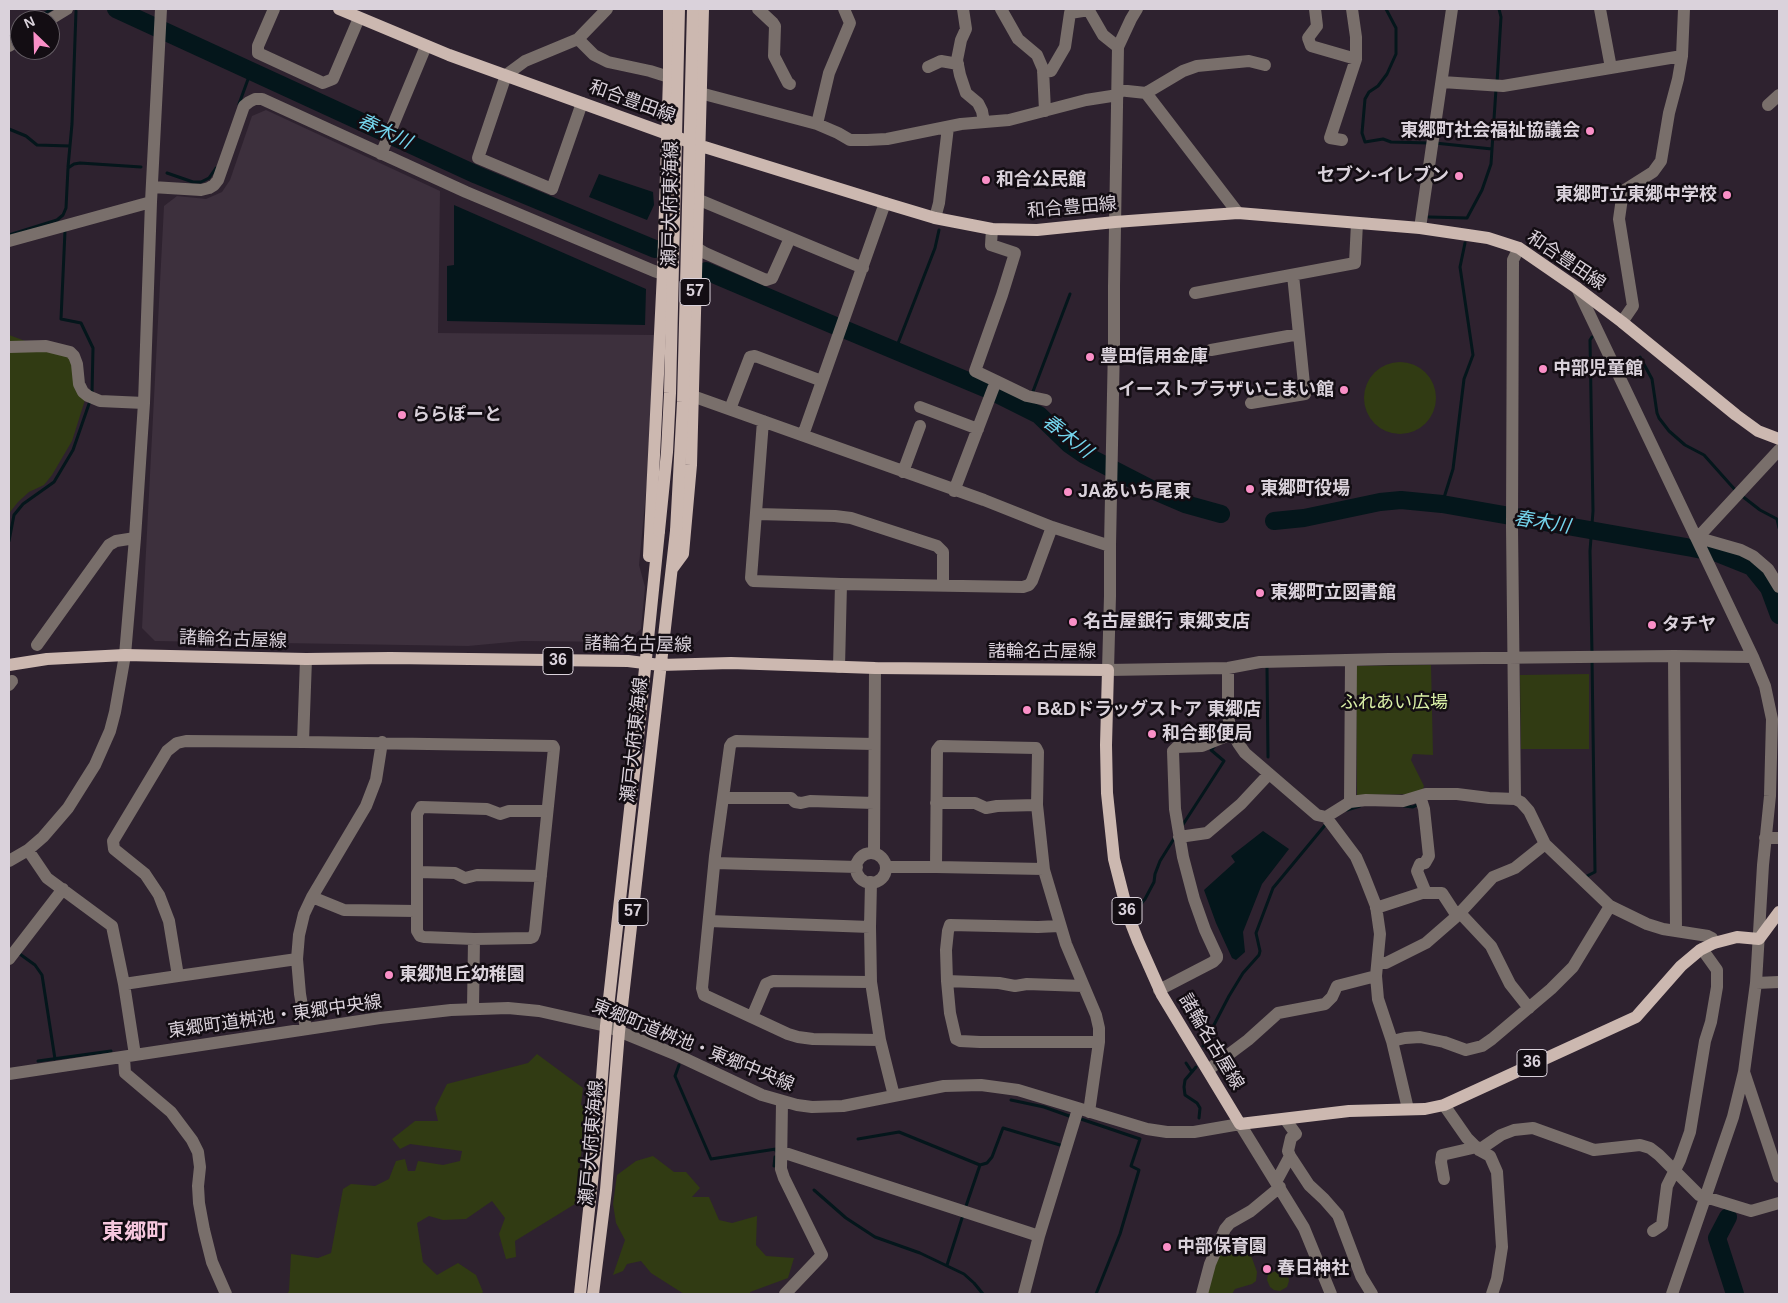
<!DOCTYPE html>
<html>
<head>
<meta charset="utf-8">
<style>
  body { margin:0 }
  #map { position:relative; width:1788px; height:1303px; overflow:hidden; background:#2e222f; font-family:Helvetica,sans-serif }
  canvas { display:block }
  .frame { position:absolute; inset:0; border:10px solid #dad2db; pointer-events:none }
  .north { position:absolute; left:10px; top:10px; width:50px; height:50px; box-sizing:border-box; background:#130d13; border:1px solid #635c63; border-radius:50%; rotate:336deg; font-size:14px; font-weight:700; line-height:20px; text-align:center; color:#dad2db }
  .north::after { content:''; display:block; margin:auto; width:18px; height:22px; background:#fa8fc7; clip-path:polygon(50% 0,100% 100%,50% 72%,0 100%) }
</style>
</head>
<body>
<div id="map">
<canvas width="1788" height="1303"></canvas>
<div class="frame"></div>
<div class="north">N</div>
</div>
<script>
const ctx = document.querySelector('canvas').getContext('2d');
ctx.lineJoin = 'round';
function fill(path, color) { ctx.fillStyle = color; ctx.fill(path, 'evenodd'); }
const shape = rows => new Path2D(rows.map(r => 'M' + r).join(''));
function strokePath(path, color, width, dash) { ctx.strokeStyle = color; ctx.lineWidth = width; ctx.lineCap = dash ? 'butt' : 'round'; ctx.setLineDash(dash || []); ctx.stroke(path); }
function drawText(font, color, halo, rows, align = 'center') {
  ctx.font = font + ' Helvetica,"Noto Sans JP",sans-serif'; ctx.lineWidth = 5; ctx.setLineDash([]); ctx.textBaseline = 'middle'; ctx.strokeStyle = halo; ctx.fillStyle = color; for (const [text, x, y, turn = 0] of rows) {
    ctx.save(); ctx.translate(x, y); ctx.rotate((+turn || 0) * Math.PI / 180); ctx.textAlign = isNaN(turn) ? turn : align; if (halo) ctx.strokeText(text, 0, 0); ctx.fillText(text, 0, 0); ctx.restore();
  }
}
fill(shape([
  [266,110,440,191,438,333,655,335,648,472,639,565,645,587,641,629,626,642,522,641,468,646,155,641,142,628,164,206,177,196,206,199,222,192,230,180,252,116]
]), '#3d303d');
fill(shape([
  [9,335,69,357,85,400,72,441,52,475,44,485,29,492,18,502,10,512,9,518],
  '1364 398a36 36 0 1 1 72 0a36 36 0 1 1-72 0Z',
  [1431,665,1433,755,1413,754,1411,760,1424,786,1421,794,1357,795,1356,666],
  [1589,674,1589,749,1521,749,1520,675],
  [537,1054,583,1088,581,1105,587,1108,575,1204,515,1241,516,1257,506,1259,499,1234,505,1218,492,1201,466,1219,443,1220,429,1216,417,1223,423,1262,437,1275,458,1263,476,1275,483,1292,481,1294,287,1294,289,1291,291,1254,318,1258,331,1253,343,1189,351,1184,375,1186,389,1179,396,1161,405,1159,408,1171,415,1171,418,1161,443,1165,460,1161,462,1151,410,1144,400,1149,392,1139,415,1121,438,1121,435,1108,447,1084,528,1063],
  [653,1156,674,1172,686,1172,700,1188,692,1197,709,1197,719,1220,732,1223,757,1216,756,1245,766,1256,794,1258,788,1278,750,1292,750,1294,684,1294,651,1273,641,1261,627,1264,623,1271,613,1275,625,1240,616,1223,613,1204,617,1175,636,1161],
  [1225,1237,1241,1241,1248,1247,1257,1272,1256,1281,1252,1284,1235,1289,1232,1294,1205,1294],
  [1276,1271,1282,1271,1288,1275,1289,1281,1287,1287,1280,1291,1274,1290,1270,1287,1267,1280,1268,1274]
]), '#313b13');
fill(shape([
  [599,174,653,192,654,205,647,220,589,197],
  [454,205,646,289,645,325,447,321,447,266,454,265],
  [1263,831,1289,849,1262,884,1243,932,1245,952,1236,960,1232,958,1216,923,1204,890,1235,862,1231,856]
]), '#04161b');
strokePath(shape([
  [1386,9,1396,28,1396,54,1387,74,1378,86,1369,92,1365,99,1362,133,1365,142,1383,139,1391,142,1429,143],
  [33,20,52,9],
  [9,35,20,28],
  [1497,83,1501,17,1499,9],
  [239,104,251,71],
  [9,129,26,136,37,145,70,146],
  [1435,143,1492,149],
  [68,167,72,124,76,11],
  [167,173,193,182,201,182,209,178,216,168],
  [1429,217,1467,218,1482,190,1491,164,1496,89],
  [65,231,61,319,81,323,93,348,92,393],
  [9,235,57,220,63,215,66,208,68,168,74,164,80,163,141,167],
  [1592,337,1590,340,1593,511,1590,551,1592,653],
  [895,351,935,248,939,230],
  [1640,357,1652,379,1657,413,1659,418,1669,431,1685,445,1704,455,1737,492],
  [1032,394,1070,294],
  [1022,407,1028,399],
  [1742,496,1760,510,1777,519,1779,528],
  [1442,504,1453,469,1464,379,1473,355,1460,267,1465,243],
  [9,541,14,515,23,504,54,482,73,450,90,401],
  [1267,667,1268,757],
  [1404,806,1413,807,1419,804],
  [1347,810,1360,806],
  [1182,826,1224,761,1211,750,1214,747],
  [1585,877,1595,872,1592,659],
  [1135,911,1145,899,1154,882,1155,874,1160,861,1175,837],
  [17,952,35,965,42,975,55,1059],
  [1203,1046,1229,996,1243,973,1259,955,1260,951,1256,933,1273,888,1326,824],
  [38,1061,111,1051],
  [1186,1063,1192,1072],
  [679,1065,675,1076,711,1159,776,1149,776,1151],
  [1196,1067,1185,1080,1184,1087,1185,1095,1197,1103,1200,1108,1199,1118],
  [1011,1100,1044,1107,1072,1117],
  [1078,1118,1140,1139,1131,1166,1139,1170,1120,1234,1096,1294],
  [858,1139,899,1132,980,1165,987,1163,992,1157,1003,1128,1060,1145],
  [774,1166,775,1157],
  [814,1190,846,1218,875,1237,920,1253,964,1274,974,1283,983,1294],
  [965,1209,980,1165],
  [947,1265,963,1215]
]), '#04161b', 3);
strokePath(shape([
  [116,9,477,175,655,249],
  [706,271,838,327],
  [846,330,987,389],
  [995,393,1039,415,1069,444,1085,455,1157,492,1185,504,1221,514],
  [1274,521,1304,518,1380,502,1401,500,1442,504,1692,548,1717,553,1752,567,1769,588,1779,615],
  [1728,1217,1717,1238,1735,1294]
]), '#04161b', 18);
strokePath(shape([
  [274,9,258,46,258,53,323,83,333,79,359,18],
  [758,9,773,23,775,26,774,56,788,83,790,84],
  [963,9,966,29,961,40,957,60,960,75,966,93,978,103,982,111,984,122],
  [1001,9,1018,39,1037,55,1043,69,1045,111],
  [1088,9,1103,35,1118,47],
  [1137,9,1131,19,1118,47,1114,286,1114,344,1110,546,1110,596,1108,670,1228,668,1260,662,1389,659,1674,656,1753,657],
  [1315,9,1317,26,1308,38,1311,46,1356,59,1356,37,1352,9],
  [1600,9,1611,68],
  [49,20,67,9],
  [578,39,594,55,608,62,650,71,669,77],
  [9,46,20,39],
  [928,67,941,61,958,64],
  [1043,72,1051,71,1065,47,1070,13,1089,10],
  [1442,82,1503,86,1682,56],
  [1118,90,1146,93,1183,71,1197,66,1249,61,1265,65],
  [700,93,817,124,838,133,850,140,867,140,887,139,961,124,1009,120,1086,100,1118,95],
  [1146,93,1238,213],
  [582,103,552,189,478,158,506,75,525,61,578,39,607,9],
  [1768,105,1779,95],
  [817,124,829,73,850,23,844,9],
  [1342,140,1330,138,1356,59],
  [381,154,426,46],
  [152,187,201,190,209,188,214,185,218,180,244,106,249,102,255,99,262,99,466,192,654,271,672,277],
  [697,199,863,268],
  [935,218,939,203,948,127],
  [1420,228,1452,9],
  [9,241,151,202],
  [697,248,705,253,766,280,772,278,790,238],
  [1577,288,1753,657,1765,686,1772,719,1770,796,1763,865,1756,983,1744,1072,1733,1117,1672,1294],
  [1195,293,1355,263,1357,223],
  [1622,322,1633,306,1619,219,1623,191,1653,172,1661,161,1669,113,1678,79,1682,56,1684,9],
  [9,347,46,346,70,352,74,356,77,364,79,384,83,392,88,396,100,401,144,403],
  [1211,350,1299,334],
  [996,381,1027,396,1046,400],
  [684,393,984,500,1052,527,1110,546],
  [1251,403,1305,394,1293,275],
  [920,407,978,429],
  [730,409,750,357,755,356,822,381],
  [763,421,751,578,753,581,841,584,1023,587,1029,585,1032,581,1052,527],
  [803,435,885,203],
  [903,472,920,426],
  [954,491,996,381,975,371,1002,295,1015,253,991,245,992,229],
  [757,514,835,516,851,518,937,546,943,552,943,585],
  [1695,536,1702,533,1779,450],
  [1706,540,1741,550,1753,556,1768,569,1779,587],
  [37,645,109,545,116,541,135,538],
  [1674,656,1676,931],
  [839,667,841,584],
  [1228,668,1228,714,1230,728,1238,743,1245,753,1317,815,1326,817,1356,857,1363,873,1376,906,1380,934,1376,976,1378,999,1392,1041,1408,1109],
  [9,685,12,681],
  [303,742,553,746,554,748,535,932,533,937,530,938,474,939,424,937,420,936,417,931,417,814,421,807,487,809,500,814,509,811,547,811],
  [874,744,736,741,732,743,730,746,715,856,702,988,704,995,788,1034,798,1037,813,1039,880,1040],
  [1420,796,1424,809,1429,856,1425,863,1420,864,1417,871,1426,893],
  [724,798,791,798,795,802,801,803,810,801,874,803],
  [1515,799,1512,526,1513,260,1519,248],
  [1350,802,1351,661],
  [936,803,975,803,986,808,997,806,1037,805],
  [1326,817,1350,802,1366,800,1403,801,1426,794,1457,794,1489,798,1515,799,1521,802,1529,811,1545,844,1610,906,1647,924,1663,929,1708,936,1712,938,1714,943],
  [1179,837,1207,833,1241,804,1269,774],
  [1765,838,1779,838],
  [28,850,47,878,112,926,124,984,135,1055],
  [874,853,875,668],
  '856 868a15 15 0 1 1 30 0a15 15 0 1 1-30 0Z',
  [9,861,28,850,43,837,68,808,95,765,110,731,115,712,125,655,135,538,144,403,151,202,161,9],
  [715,863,857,867],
  [886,867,936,867,937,750,940,746,1036,748,1038,752,1037,805,1044,870,1066,944,1096,1015,1099,1028,1099,1042,1089,1112],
  [936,867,1044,869],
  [418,872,455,873,465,878,477,875,541,876],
  [871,882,870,927,871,982,880,1040,894,1096],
  [312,897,344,910,416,911],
  [1376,908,1422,893,1442,893,1457,916],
  [1460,913,1491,946,1510,984,1529,1008],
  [709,921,870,927],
  [1059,926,1038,927,950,925,948,931,946,950,947,981,950,1013,956,1039,960,1041,980,1042,1099,1042],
  [9,959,63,889],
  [297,959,300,994,306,1029],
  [1378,963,1386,963,1426,943,1457,916,1493,877,1515,868,1545,844],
  [178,976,297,959,299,935,304,914,312,897,366,806,376,780,382,742],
  [947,981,999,983,1015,986,1027,984,1083,986],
  [1756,983,1779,982],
  [124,984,178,976,169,921,159,895,145,874,114,849,113,841,167,751,177,743,186,741,303,742,306,659],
  [1159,990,1213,962,1217,958,1217,956,1205,930,1194,899,1183,857,1175,809,1173,751,1177,747,1202,746,1232,734],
  [473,1009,474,939],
  [752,1017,766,984,773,981,871,982],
  [1392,1041,1405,1038,1420,1037,1444,1042,1466,1050,1482,1046,1492,1039,1551,989,1573,967,1610,906],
  [124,1058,125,1073,171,1112,192,1140,198,1152,200,1167,198,1186,199,1203,204,1230,212,1262,226,1294],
  [1208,1070,1248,1040,1278,1013,1325,1004,1332,997,1337,986,1376,976],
  [1744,1072,1779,1177],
  [9,1074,380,1018,451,1010,508,1008,539,1011,606,1026,677,1055,762,1095,797,1105,812,1107,843,1106,944,1086,981,1085,1018,1090,1147,1129,1167,1132,1194,1132,1240,1124,1304,1228,1331,1294],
  [782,1102,781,1169,784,1178,822,1255,785,1294],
  [1444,1105,1467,1138,1479,1150,1490,1156,1497,1172,1502,1247,1497,1279,1492,1294],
  [1285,1119,1296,1134,1291,1138,1288,1151,1290,1156,1309,1185,1324,1199,1338,1215,1361,1276,1372,1294],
  [1479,1150,1501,1135,1514,1130,1533,1128,1594,1150,1640,1145,1650,1148,1659,1155,1699,1195,1751,1211,1779,1203],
  [782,1152,1039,1236],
  [1444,1179,1441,1162,1442,1155,1477,1147],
  [1276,1182,1290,1156],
  [1653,1231,1662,1225,1667,1186,1680,1160,1690,1132,1705,1041,1711,1022,1717,987,1717,970,1702,949],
  [1024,1294,1039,1236,1078,1109],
  [1202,1294,1210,1264,1225,1229,1230,1223,1251,1211,1280,1187]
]), '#796f6b', 12);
strokePath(shape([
  [339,9,449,55,698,145,885,203,935,218,992,229,1037,230,1115,222,1238,213,1420,228,1488,238,1519,248,1577,288,1622,322,1736,415,1758,431,1779,439],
  [649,556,663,273,669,77,669,9],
  [672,569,683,554,691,465,703,9],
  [9,665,47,659,125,655,306,659,390,658,628,661,660,665,731,663,875,668,1108,670,1106,745,1107,793,1114,859,1129,918,1138,941,1162,995,1240,1124,1349,1111,1425,1109,1444,1105,1636,1017,1681,966,1700,950,1714,943,1737,937,1759,939,1779,912],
  [580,1294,599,1116,606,1026,638,737,659,531],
  [593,1294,606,1190,619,1032,676,531]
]), '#ccb8b0', 12);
strokePath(shape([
  [659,531,667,452,670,393,679,9],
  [676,531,683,402,693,9]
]), '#ccb8b0', 12);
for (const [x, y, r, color] of [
  [1590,131,5,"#fa8fc7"],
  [1459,176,5,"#fa8fc7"],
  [986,180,5,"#fa8fc7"],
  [1727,195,5,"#fa8fc7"],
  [1090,357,5,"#fa8fc7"],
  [1543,369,5,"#fa8fc7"],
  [1344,390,5,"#fa8fc7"],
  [402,415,5,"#fa8fc7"],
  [1250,489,5,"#fa8fc7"],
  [1068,492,5,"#fa8fc7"],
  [1260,593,5,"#fa8fc7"],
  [1073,622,5,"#fa8fc7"],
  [1652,625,5,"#fa8fc7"],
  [1027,710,5,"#fa8fc7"],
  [1152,734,5,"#fa8fc7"],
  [389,975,5,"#fa8fc7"],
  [1167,1247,5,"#fa8fc7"],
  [1267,1269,5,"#fa8fc7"]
]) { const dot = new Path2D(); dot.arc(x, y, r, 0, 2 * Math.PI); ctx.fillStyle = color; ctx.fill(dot); strokePath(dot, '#130d13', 2); }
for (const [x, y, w] of [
  [695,292,30],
  [558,661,30],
  [1127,911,30],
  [633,912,30],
  [1532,1063,30]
]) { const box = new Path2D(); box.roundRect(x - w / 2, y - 13.5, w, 27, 4); ctx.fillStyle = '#130d13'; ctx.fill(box); strokePath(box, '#dad2db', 1); }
drawText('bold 16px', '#dad2db', null, [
  ["57",695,292],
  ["36",558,661],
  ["36",1127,911],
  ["57",633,912],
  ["36",1532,1063]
]);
drawText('18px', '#dad2db', '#130d13', [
  ["和合豊田線",632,102,20],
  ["瀬戸大府東海線",671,204,-89],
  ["和合豊田線",1072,208,-5],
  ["和合豊田線",1566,261,34],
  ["諸輪名古屋線",233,640,2],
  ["諸輪名古屋線",638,645,1],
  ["諸輪名古屋線",1042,652],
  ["瀬戸大府東海線",635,740,-84],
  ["東郷町道桝池・東郷中央線",275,1017,-8],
  ["諸輪名古屋線",1211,1042,59],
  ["東郷町道桝池・東郷中央線",693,1046,22],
  ["瀬戸大府東海線",592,1143,-85]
]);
drawText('bold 18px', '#dad2db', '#130d13', [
  ["東郷町社会福祉協議会",1580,131,"right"],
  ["セブン-イレブン",1449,176,"right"],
  ["和合公民館",996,180],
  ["東郷町立東郷中学校",1717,195,"right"],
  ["豊田信用金庫",1100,357],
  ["中部児童館",1553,369],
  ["イーストプラザいこまい館",1334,390,"right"],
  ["ららぽーと",412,415],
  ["東郷町役場",1260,489],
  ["JAあいち尾東",1078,492],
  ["東郷町立図書館",1270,593],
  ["名古屋銀行 東郷支店",1083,622],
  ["タチヤ",1662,625],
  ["B&Dドラッグストア 東郷店",1037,710],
  ["和合郵便局",1162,734],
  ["東郷旭丘幼稚園",399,975],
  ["中部保育園",1177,1247],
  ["春日神社",1277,1269]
], 'left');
drawText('18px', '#d9efa6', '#130d13', [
  ["ふれあい広場",1394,703]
]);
drawText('italic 19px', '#74d5ed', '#130d13', [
  ["春木川",384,132,25],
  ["春木川",1067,437,38],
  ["春木川",1542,523,9]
]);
drawText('bold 22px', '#f6c7dd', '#130d13', [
  ["東郷町",135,1233]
]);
</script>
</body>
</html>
